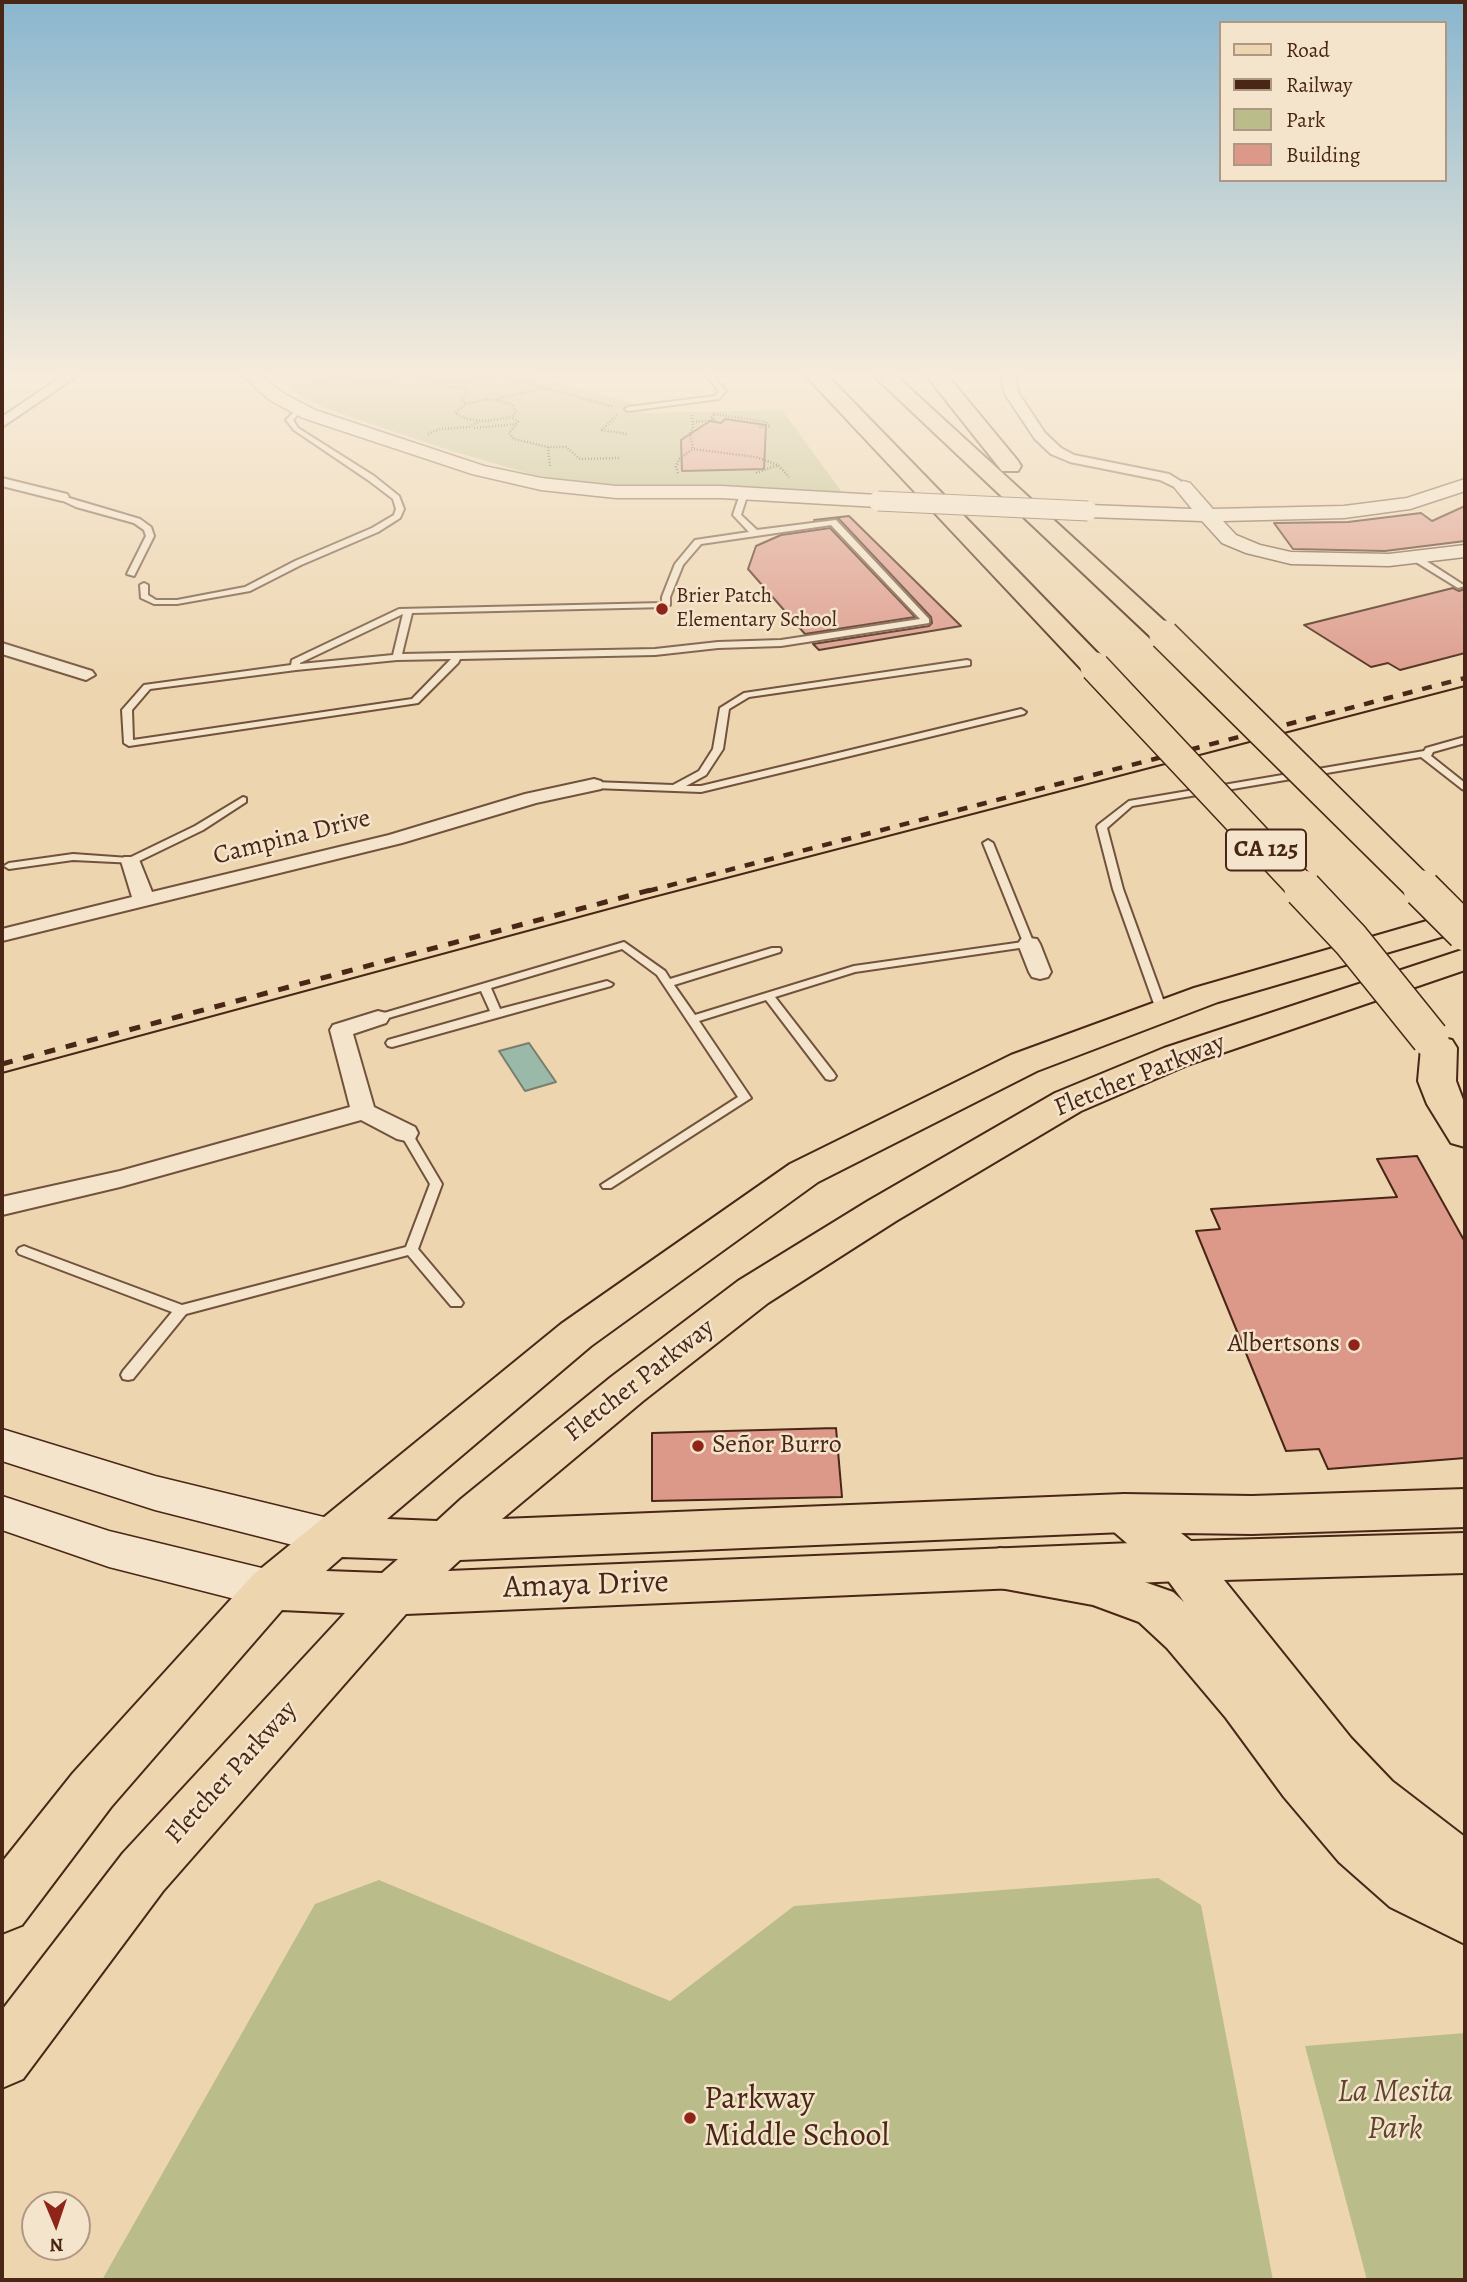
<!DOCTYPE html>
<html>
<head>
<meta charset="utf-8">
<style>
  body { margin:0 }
  #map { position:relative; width:1467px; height:2282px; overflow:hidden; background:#edd5af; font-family:Alegreya,serif }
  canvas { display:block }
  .frame { position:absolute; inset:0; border:4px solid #492616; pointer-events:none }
  .legend { position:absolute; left:1219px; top:21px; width:228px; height:161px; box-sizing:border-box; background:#f3e4cb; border:2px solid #af9883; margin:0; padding:9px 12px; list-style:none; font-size:21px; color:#492616 }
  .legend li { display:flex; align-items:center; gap:14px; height:35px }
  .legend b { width:35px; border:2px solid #af9883 }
  .north { position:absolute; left:21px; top:2191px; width:70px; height:70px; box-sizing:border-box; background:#f3e4cb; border:2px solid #af9883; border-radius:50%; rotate:178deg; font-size:19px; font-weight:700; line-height:28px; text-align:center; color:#492616 }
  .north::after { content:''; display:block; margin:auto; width:24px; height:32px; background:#8f2418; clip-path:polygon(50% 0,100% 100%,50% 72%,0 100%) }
</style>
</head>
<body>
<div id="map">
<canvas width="1467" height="2282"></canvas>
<div class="frame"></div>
<ul class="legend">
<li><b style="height:9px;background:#edd5af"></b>Road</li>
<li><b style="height:9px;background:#492616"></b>Railway</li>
<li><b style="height:19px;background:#babd89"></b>Park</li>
<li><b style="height:19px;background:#dc998a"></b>Building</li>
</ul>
<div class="north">N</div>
</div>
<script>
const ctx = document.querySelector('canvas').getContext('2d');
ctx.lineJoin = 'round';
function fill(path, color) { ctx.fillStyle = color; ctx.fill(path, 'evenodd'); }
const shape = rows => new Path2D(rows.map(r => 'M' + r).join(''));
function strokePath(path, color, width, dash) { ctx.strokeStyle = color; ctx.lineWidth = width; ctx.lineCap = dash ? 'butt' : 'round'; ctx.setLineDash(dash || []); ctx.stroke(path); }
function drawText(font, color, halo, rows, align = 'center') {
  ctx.font = font + ' Alegreya,serif'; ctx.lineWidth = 5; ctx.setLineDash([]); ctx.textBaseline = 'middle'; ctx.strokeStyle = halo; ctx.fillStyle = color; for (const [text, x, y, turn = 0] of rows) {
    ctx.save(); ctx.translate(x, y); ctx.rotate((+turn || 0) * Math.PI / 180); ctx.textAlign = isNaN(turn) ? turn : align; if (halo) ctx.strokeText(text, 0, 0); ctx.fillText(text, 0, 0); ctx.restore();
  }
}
fill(shape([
  [271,374,526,374,639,405,642,413,782,410,844,495,728,486,590,485,544,478,452,451,327,409,295,393],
  [1158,1878,1201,1905,1273,2280,102,2280,315,1904,379,1880,670,2001,794,1906],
  [1465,2033,1465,2280,1367,2280,1305,2046]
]), '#babd89');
const water = shape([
  [529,1043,556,1082,525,1091,499,1051,529,1043]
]);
fill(water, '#9ab9a8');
strokePath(water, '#7a7e6e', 2);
const building = shape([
  [725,419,766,425,764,469,682,471,681,440,710,421,721,423,725,419],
  [1465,506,1465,541,1385,551,1293,549,1274,523,1348,522,1421,513,1432,521,1465,506],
  [849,516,961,626,819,650,813,644,929,626,932,623,931,617,838,518,814,520,849,516],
  [830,528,915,617,805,634,748,569,756,546,781,535,830,528],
  [1453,588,1459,591,1465,589,1465,653,1400,670,1388,663,1371,667,1304,625,1453,588],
  [1417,1156,1465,1242,1465,1458,1328,1469,1319,1449,1286,1451,1196,1231,1220,1229,1211,1209,1397,1197,1377,1159,1417,1156],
  [836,1428,842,1497,652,1501,652,1433,836,1428]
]);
fill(building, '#dc998a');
strokePath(building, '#492616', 2);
const service = shape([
  [704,374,711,374,726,391,719,399,628,411,625,409,628,407,715,396,719,391,704,374],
  [298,408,303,409,293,420,298,428,374,476,399,496,404,509,400,518,378,532,301,565,250,591,177,604,154,604,141,598,140,585,144,583,148,585,148,595,156,600,177,600,245,587,295,561,372,528,394,515,396,509,393,499,368,480,294,430,286,420,298,408],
  [741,491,748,493,741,515,757,530,836,520,929,619,929,623,781,646,718,648,655,655,460,659,458,663,418,703,129,746,124,743,122,710,144,685,291,665,292,660,399,609,662,603,662,597,675,564,695,540,749,532,733,515,741,491],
  [831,525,920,619,781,640,718,642,655,649,402,654,412,613,666,607,670,605,670,597,683,565,701,544,831,525],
  [403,614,393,655,300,664,300,663,403,614],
  [451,659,412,699,133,740,132,710,150,689,296,670,397,660,451,659],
  [59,495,140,519,151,527,154,536,134,576,127,574,146,536,144,530,134,523,76,507,59,499,59,495],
  [1411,555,1417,555,1465,586,1458,588,1411,559,1411,555],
  [967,660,970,661,970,665,749,697,729,709,723,749,706,775,686,786,701,786,1021,709,1026,712,1024,714,701,792,594,788,589,785,594,782,673,785,699,771,713,749,720,708,744,693,967,660],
  [1465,737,1465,743,1433,752,1431,756,1465,783,1465,790,1462,789,1421,757,1132,806,1107,828,1123,889,1168,1013,1166,1015,1158,1015,1113,889,1097,827,1098,825,1129,801,1424,751,1426,748,1465,737],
  [243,797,246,798,246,802,203,830,135,863,73,860,9,869,4,866,9,863,73,854,129,858,195,826,243,797],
  [988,840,993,843,1034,944,1033,946,855,972,775,997,834,1073,836,1076,834,1079,830,1080,826,1079,766,1000,699,1021,751,1098,611,1188,603,1188,601,1185,738,1097,657,975,622,949,491,988,500,1009,607,981,613,984,611,986,392,1047,388,1046,386,1043,388,1040,490,1011,481,991,378,1021,372,1018,374,1016,624,942,665,971,670,979,772,948,780,948,781,950,780,952,674,985,695,1015,854,966,1023,942,983,843,988,840],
  [406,1129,410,1130,442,1184,418,1249,461,1300,463,1303,461,1306,451,1306,408,1255,186,1314,133,1379,128,1380,123,1379,121,1375,123,1371,172,1312,19,1254,17,1251,19,1248,24,1246,29,1248,182,1305,406,1247,430,1184,400,1133,406,1129]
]);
const minor = shape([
  [65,374,80,374,2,427,2,417,65,374],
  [1005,374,1018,374,1015,379,1019,394,1045,433,1061,448,1074,455,1169,474,1190,487,1183,491,1160,480,1070,462,1051,454,1035,439,1005,394,1001,379,1005,374],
  [2,478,67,494,69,497,62,501,2,486,2,478],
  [2,643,92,671,95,675,86,680,2,654,2,643],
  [594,779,601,781,604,785,601,789,536,803,402,843,2,941,2,929,132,897,121,861,124,857,138,857,152,892,389,835,525,794,594,779],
  [1029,938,1037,939,1040,944,1051,972,1048,977,1040,979,1032,977,1029,972,1018,944,1021,939,1029,938],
  [378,1011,386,1013,389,1018,386,1023,353,1034,374,1107,415,1127,418,1133,415,1139,406,1141,397,1139,361,1120,120,1187,2,1215,2,1197,120,1171,350,1107,330,1030,333,1025,378,1011]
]);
const tertiary = shape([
  [240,374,259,374,283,393,315,410,484,466,541,478,616,486,721,486,878,495,888,501,878,507,721,498,616,498,541,490,472,474,303,418,271,401,240,374],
  [1465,479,1465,491,1410,509,1344,518,1223,521,1236,535,1260,545,1291,552,1389,554,1465,545,1465,557,1389,566,1291,564,1246,553,1222,543,1202,521,1088,517,1078,511,1088,505,1192,509,1174,487,1183,481,1190,483,1213,509,1344,506,1407,498,1465,479]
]);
const secondary = shape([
  [2,1429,155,1476,332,1519,347,1525,354,1537,347,1549,332,1555,155,1510,2,1461,2,1429],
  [2,1496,109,1531,270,1570,286,1576,292,1589,286,1602,270,1608,109,1567,2,1530,2,1496]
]);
const primary = shape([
  [1465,910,1465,930,1218,1002,1037,1071,818,1182,591,1346,387,1519,437,1521,461,1499,611,1377,738,1281,868,1201,1055,1093,1164,1048,1465,949,1465,970,1190,1064,1081,1111,896,1221,768,1303,643,1401,502,1519,1124,1494,1141,1500,1148,1513,1141,1526,1124,1532,460,1560,448,1571,1181,1541,1198,1547,1205,1561,1198,1575,1181,1581,406,1614,163,1891,23,2079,2,2088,2,2010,123,1853,345,1613,282,1610,111,1807,22,1925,2,1933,2,1862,73,1773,253,1575,561,1324,790,1164,1011,1055,1194,988,1465,910],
  [342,1557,398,1559,382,1573,326,1571,342,1557]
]);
const motorway = shape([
  [804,374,826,374,1105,661,1109,667,1105,673,1095,675,1085,673,804,374],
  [872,374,894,374,1173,629,1177,635,1173,641,1164,643,1155,641,872,374],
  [925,374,946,374,1018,461,1021,466,1018,471,1002,471,925,374],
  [1439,1037,1452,1040,1457,1048,1456,1081,1465,1105,1465,1147,1451,1143,1427,1104,1418,1081,1421,1048,1426,1040,1439,1037],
  [1465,1489,1465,1527,1252,1534,1181,1533,1191,1541,1465,1533,1465,1573,1224,1580,1351,1738,1392,1781,1465,1837,1465,1944,1390,1907,1339,1862,1284,1797,1226,1718,1167,1648,1139,1622,1093,1605,1000,1588,983,1582,976,1568,983,1554,1000,1548,1096,1565,1173,1592,1184,1602,1164,1575,1107,1526,1100,1513,1107,1500,1124,1494,1252,1496,1465,1489]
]);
strokePath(service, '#72523c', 4);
strokePath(minor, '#72523c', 4);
strokePath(tertiary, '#72523c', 3);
strokePath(secondary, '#492616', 3);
strokePath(primary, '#492616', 4);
strokePath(motorway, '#492616', 4);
strokePath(shape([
  [391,374,405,377],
  [539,374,534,378,549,379,552,377,548,374],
  [441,383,485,379,521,381,614,407],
  [301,387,338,379,376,383,406,377,430,379,448,387,465,388,467,393,461,400,466,404,488,399,512,404,516,412,512,417,518,422,509,433,514,439,548,447,566,447,580,459,619,458],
  [497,399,542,388],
  [465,404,455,413,467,419,486,421,512,417],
  [714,414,767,422,770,427,758,427],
  [617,415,602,430,627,434],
  [692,415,693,428,690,434,693,449],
  [693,422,715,420,711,418,714,414],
  [474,428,517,424],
  [428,434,440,429,469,427,480,421],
  [548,447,550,467],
  [678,473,676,467,679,459,693,449,756,457,778,465],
  [756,473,778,465,789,477]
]), '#492616', 2.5, [1, 2]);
fill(service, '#f3e4cb');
fill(minor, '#f3e4cb');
fill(tertiary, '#f3e4cb');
fill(secondary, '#f3e4cb');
fill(primary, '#edd5af');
fill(motorway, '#edd5af');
strokePath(shape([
  [2,1073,642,900,1465,686]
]), '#492616', 2);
strokePath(shape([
  [648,891,1465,678]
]), '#492616', 4.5, [10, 10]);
strokePath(shape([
  [2,1064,654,889]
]), '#492616', 5, [11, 11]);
const tertiaryBridge = shape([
  [878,501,1088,511]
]);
const motorwayBridgeFar1 = shape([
  [1164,635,1423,891],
  [1095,667,1305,891]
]);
const motorwayBridge = shape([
  [1303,889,1351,940,1430,1038],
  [1422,889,1465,932]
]);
strokePath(tertiaryBridge, '#72523c', 21, []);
strokePath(motorwayBridgeFar1, '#492616', 32, []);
strokePath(motorwayBridge, '#492616', 40, []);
strokePath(tertiaryBridge, '#f3e4cb', 19);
strokePath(motorwayBridgeFar1, '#edd5af', 29);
strokePath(motorwayBridge, '#edd5af', 37);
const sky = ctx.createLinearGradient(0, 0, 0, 694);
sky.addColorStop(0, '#89b6ce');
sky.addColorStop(0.54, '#f7ecdb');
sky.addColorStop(1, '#f7ecdb00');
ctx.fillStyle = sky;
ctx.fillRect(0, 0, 1467, 694);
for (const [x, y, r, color] of [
  [662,609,7,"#8f2418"],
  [1354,1345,7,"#8f2418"],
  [698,1446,7,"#8f2418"],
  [690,2118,7,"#8f2418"]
]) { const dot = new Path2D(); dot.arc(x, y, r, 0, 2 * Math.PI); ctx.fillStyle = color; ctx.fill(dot); strokePath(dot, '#f3e4cb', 2.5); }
drawText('21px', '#492616', '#f3e4cb', [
  ["Brier Patch",676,597],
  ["Elementary School",676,621]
], 'left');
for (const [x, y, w] of [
  [1266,850,80]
]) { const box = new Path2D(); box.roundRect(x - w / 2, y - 20.5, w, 41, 5); ctx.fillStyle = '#f3e4cb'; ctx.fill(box); strokePath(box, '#492616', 2); }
drawText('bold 24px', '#492616', null, [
  ["CA 125",1266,850]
]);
drawText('26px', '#492616', '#f3e4cb', [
  ["Campina Drive",292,838,-14],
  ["Fletcher Parkway",1140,1076,-22],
  ["Fletcher Parkway",640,1381,-38],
  ["Fletcher Parkway",232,1773,-48]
]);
drawText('26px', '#492616', '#f3e4cb', [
  ["Albertsons",1340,1345],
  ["Señor Burro",712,1446,"left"]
], 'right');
drawText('32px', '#492616', '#f3e4cb', [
  ["Amaya Drive",586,1586,-2]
]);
drawText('italic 32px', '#60442d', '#f3e4cb', [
  ["La Mesita",1395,2093],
  ["Park",1395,2130]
]);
drawText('32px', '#492616', '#f3e4cb', [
  ["Parkway",704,2100],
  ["Middle School",704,2137]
], 'left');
</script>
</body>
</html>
